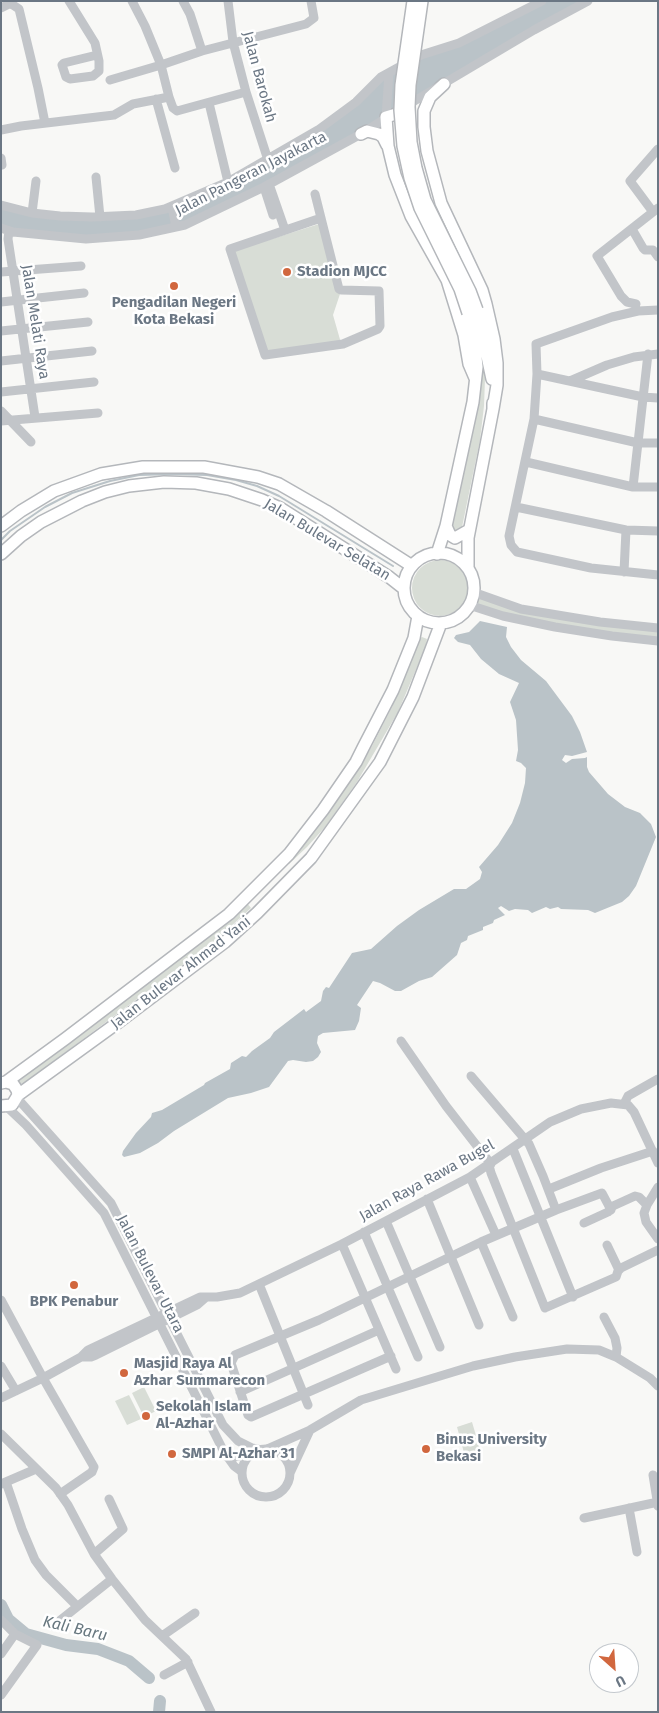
<!DOCTYPE html>
<html>
<head>
<meta charset="utf-8">
<style>
  body { margin:0 }
  #map { position:relative; width:659px; height:1713px; overflow:hidden; background:#f8f8f6; font-family:"Fira Sans",sans-serif }
  canvas { display:block }
  .frame { position:absolute; inset:0; border:2px solid #6b7784; pointer-events:none }
  .north { position:absolute; left:589px; top:1643px; width:50px; height:50px; box-sizing:border-box; background:#fff; border:1px solid #c4c9ce; border-radius:50%; rotate:154deg; font-size:14px; font-weight:700; line-height:20px; text-align:center; color:#6b7784 }
  .north::after { content:''; display:block; margin:auto; width:18px; height:22px; background:#d1673e; clip-path:polygon(50% 0,100% 100%,50% 72%,0 100%) }
</style>
</head>
<body>
<div id="map">
<canvas width="659" height="1713"></canvas>
<div class="frame"></div>
<div class="north">U</div>
</div>
<script>
const ctx = document.querySelector('canvas').getContext('2d');
ctx.lineJoin = 'round';
function fill(path, color) { ctx.fillStyle = color; ctx.fill(path, 'evenodd'); }
const shape = rows => new Path2D(rows.map(r => 'M' + r).join(''));
function strokePath(path, color, width, dash) { ctx.strokeStyle = color; ctx.lineWidth = width; ctx.lineCap = dash ? 'butt' : 'round'; ctx.setLineDash(dash || []); ctx.stroke(path); }
function drawText(font, color, halo, rows, align = 'center') {
  ctx.font = font + ' "Fira Sans",sans-serif'; ctx.lineWidth = 5; ctx.setLineDash([]); ctx.textBaseline = 'middle'; ctx.strokeStyle = halo; ctx.fillStyle = color; for (const [text, x, y, turn = 0] of rows) {
    ctx.save(); ctx.translate(x, y); ctx.rotate((+turn || 0) * Math.PI / 180); ctx.textAlign = isNaN(turn) ? turn : align; if (halo) ctx.strokeText(text, 0, 0); ctx.fillText(text, 0, 0); ctx.restore();
  }
}
fill(shape([
  [319,224,340,294,333,315,341,343,266,354,234,251],
  [482,356,485,379,484,406,480,440,461,532,458,535,450,529],
  '412 588a28 28 0 1 1 56 0a28 28 0 1 1-56 0Z',
  [473,592,502,603,658,628,658,641,612,636,469,605],
  [422,637,427,639,426,646,398,712,357,782,326,826,307,847,289,864,286,863,322,820,352,778,372,746,392,707,418,639],
  [247,903,251,908,216,940,23,1084,18,1083,19,1079,175,963,211,935],
  [144,1387,156,1411,144,1417,132,1393],
  [129,1395,141,1419,127,1425,115,1401],
  [472,1422,482,1456,466,1460,457,1427]
]), '#d8ddd6');
fill(shape([
  [542,1,588,1,377,123,185,225,104,238,1,228,1,205,32,213,136,215,177,204,318,130,381,77],
  [480,621,507,627,506,637,511,647,521,660,546,681,572,716,580,732,587,752,587,767,589,772,608,794,625,807,640,813,651,824,656,837,636,886,629,896,622,902,595,913,588,910,561,909,558,907,550,909,546,907,532,913,528,910,515,909,509,911,501,906,498,908,505,915,494,920,493,923,483,927,483,930,468,936,467,940,461,943,457,955,432,977,419,981,401,991,395,991,380,983,373,981,357,1005,361,1008,359,1021,355,1030,323,1033,318,1036,317,1043,321,1052,318,1057,313,1061,306,1062,293,1060,288,1061,269,1087,251,1093,228,1098,174,1131,158,1143,140,1153,124,1157,122,1155,123,1151,136,1133,151,1117,152,1113,162,1110,204,1085,205,1083,230,1069,231,1063,242,1056,246,1057,252,1051,270,1038,274,1032,304,1009,306,1012,321,1001,323,991,326,987,329,988,352,953,371,949,397,926,419,910,454,889,466,889,480,879,482,872,479,867,498,845,512,823,520,803,525,783,526,768,521,763,516,761,518,750,516,720,510,702,519,683,499,674,481,659,470,645,458,642,454,638,456,635,469,632]
]), '#bac3c8');
fill(shape([
  [587,752,587,757,585,758,572,759,566,763,562,760,565,755,572,756]
]), '#f8f8f6');
strokePath(shape([
  [1,540,10,531,45,507,72,493,110,481,139,475,174,474,207,475,236,480,257,486,279,496,393,566]
]), '#bac3c8', 2);
strokePath(shape([
  [1,1605,8,1619,26,1634,66,1645,98,1649,129,1661,149,1678],
  [159,1712,160,1701]
]), '#bac3c8', 12);
const major = shape([
  [444,84,430,97,424,111,424,127,427,151,441,203,482,290,486,304,494,339,497,363,497,385,493,409],
  [408,114,396,114,386,117,388,146,395,175,411,216,447,280,464,335,469,364,475,378],
  [361,134,367,131,379,134,383,137,387,145],
  [477,310,492,379],
  [1,526,21,511,54,491,101,474,143,467,204,467,258,477,279,484,326,511,412,566],
  [446,526,450,535,455,538,469,530],
  '404 588a35 35 0 1 1 70 0a35 35 0 1 1-70 0Z',
  [1,554,21,536,41,522,82,501,105,492,129,486,164,482,196,483,229,489,262,500,280,508,389,577,403,588],
  [437,554,446,526,473,402,477,367,475,347,468,313],
  [468,568,468,538,493,409,493,403],
  [6,1082,65,1039,229,914,289,854,323,810,356,762,363,748,393,690,414,638,418,616],
  [1,1083,6,1082,13,1084,17,1090,18,1095,12,1105,1,1106],
  [18,1095,120,1021,225,942,257,913,311,858,380,762,413,697,441,623]
]);
strokePath(major, '#b4b7bb', 14);
strokePath(shape([
  [69,1,95,43,99,61,99,71,93,76,70,79,66,77,62,65,64,63,97,55],
  [183,1,190,14,202,51],
  [228,1,233,42,246,92,268,160],
  [1,8,9,4,13,5,19,9,38,88,45,123],
  [110,80,161,65,145,26,132,1],
  [169,97,173,108,177,111,246,92],
  [156,99,175,168],
  [209,103,228,182],
  [406,106,534,30,588,1],
  [386,117,389,73],
  [1,130,21,126,114,115,133,104,169,97,161,65,202,51,306,24,314,18,311,1],
  [1,158,2,165],
  [96,177,100,217],
  [269,184,285,230],
  [264,187,273,215],
  [315,194,321,218,339,289,341,290,379,291,380,326,378,329,343,344,265,355,230,249,321,218],
  [1,205,32,213,60,216,92,217,136,215,165,209,228,182,318,130,356,102,381,77,421,55,459,43,542,1],
  [172,207,176,227],
  [653,212,630,181,658,149],
  [32,213,36,181],
  [1,228,13,232,86,239,139,235,185,225,264,187,361,134,391,115],
  [632,229,643,248,645,250,653,250,658,257],
  [9,231,8,239,35,417],
  [1,272,81,266],
  [1,302,84,293],
  [636,304,627,302,621,296,597,256,658,208],
  [658,310,638,311,612,317,536,344,537,374,534,419,509,536,511,545,517,552,591,568,658,575],
  [1,331,88,322],
  [1,361,92,351],
  [537,374,643,397,658,398],
  [570,381,607,365,634,357,658,354],
  [1,392,94,382],
  [1,411,31,442],
  [534,419,638,443,658,443],
  [1,421,98,413],
  [526,462,633,487,658,487],
  [633,487,648,354],
  [516,507,626,530,658,531],
  [624,572,626,530],
  [473,592,521,609,600,622,658,628],
  [469,605,503,616,555,627,612,636,658,641],
  [401,1041,446,1106,491,1164],
  [471,1076,529,1144,543,1176,556,1210],
  [17,1098,111,1203,223,1425,238,1441,252,1448,261,1450],
  [624,1104,628,1096,658,1079],
  [7,1107,26,1125,104,1213,224,1452,234,1466,242,1472],
  [513,1149,573,1297],
  [489,1165,491,1173,545,1308,616,1277,618,1271,621,1268,658,1250],
  [470,1177,496,1235],
  [658,1187,647,1205,644,1213,646,1222,658,1239],
  [549,1189,601,1168,653,1151],
  [427,1199,479,1325],
  [386,1221,440,1347],
  [584,1223,608,1212,613,1206,635,1196,639,1197,647,1205],
  [364,1232,418,1357],
  [481,1242,513,1317],
  [342,1244,396,1369],
  [607,1245,619,1270],
  [259,1284,308,1405],
  [1,1300,43,1378,94,1467,92,1472,60,1494],
  [604,1317,615,1338,617,1348,616,1357],
  [391,1356,251,1417,248,1415,231,1363,235,1355,319,1320,481,1242,556,1210,602,1193,611,1210],
  [81,1357,91,1357,96,1355,197,1305,205,1298],
  [1,1366,16,1391],
  [240,1392,379,1330],
  [1,1398,43,1378,81,1357,88,1350,200,1297,217,1297,240,1293,342,1244,470,1177,550,1122,581,1109,611,1103,628,1105,634,1112,658,1163],
  [310,1430,361,1400,473,1366,515,1357,567,1349,599,1350,616,1357,650,1378,658,1386],
  [1,1434,56,1488,68,1505,94,1554,112,1579,145,1620,186,1659,211,1712],
  [267,1449,310,1430,290,1473],
  '242 1473a24 24 0 1 1 48 0a24 24 0 1 1-48 0Z',
  [225,1453,233,1457,241,1456,245,1451,245,1445],
  [653,1475,658,1506],
  [6,1482,22,1529,35,1560,46,1575,77,1606],
  [1,1484,36,1469],
  [629,1508,637,1552],
  [584,1518,658,1502],
  [94,1554,123,1529,109,1499],
  [1,1620,15,1634,37,1645,1,1695],
  [53,1626,112,1579],
  [162,1636,195,1613],
  [1,1654,15,1634],
  [164,1675,188,1662]
]), '#c2c5c9', 9);
strokePath(major, '#fff', 11);
const majorBridge = shape([
  [413,1,401,85,400,110,403,146,410,178,420,208,460,289,468,313],
  [422,1,410,85,409,107,411,142,416,168,425,200,470,291,477,310]
]);
strokePath(majorBridge, '#b4b7bb', 14, []);
strokePath(majorBridge, '#fff', 11);
for (const [x, y, r, color] of [
  [287,272,5,"#d1673e"],
  [174,286,5,"#d1673e"],
  [74,1285,5,"#d1673e"],
  [124,1373,5,"#d1673e"],
  [146,1416,5,"#d1673e"],
  [426,1449,5,"#d1673e"],
  [172,1454,5,"#d1673e"]
]) { const dot = new Path2D(); dot.arc(x, y, r, 0, 2 * Math.PI); ctx.fillStyle = color; ctx.fill(dot); strokePath(dot, '#fff', 2); }
drawText('15px', '#6b7784', '#fff', [
  ["Jalan Barokah",259,77,75],
  ["Jalan Pangeran Jayakarta",251,174,-27],
  ["Jalan Melati Raya",35,322,81],
  ["Jalan Bulevar Selatan",327,540,31],
  ["Jalan Bulevar Ahmad Yani",181,973,-38],
  ["Jalan Raya Rawa Bugel",427,1181,-29],
  ["Jalan Bulevar Utara",150,1274,63]
]);
drawText('bold 15px', '#6b7784', '#fff', [
  ["Stadion MJCC",297,272],
  ["Pengadilan Negeri",174,303,"center"],
  ["Kota Bekasi",174,320,"center"],
  ["BPK Penabur",74,1302,"center"],
  ["Masjid Raya Al",134,1364],
  ["Azhar Summarecon",134,1381],
  ["Sekolah Islam",156,1407],
  ["Al-Azhar",156,1424],
  ["Binus University",436,1440],
  ["Bekasi",436,1457],
  ["SMPI Al-Azhar 31",182,1454]
], 'left');
drawText('italic 16px', '#67777f', '#fff', [
  ["Kali Baru",75,1629,13]
]);
</script>
</body>
</html>
